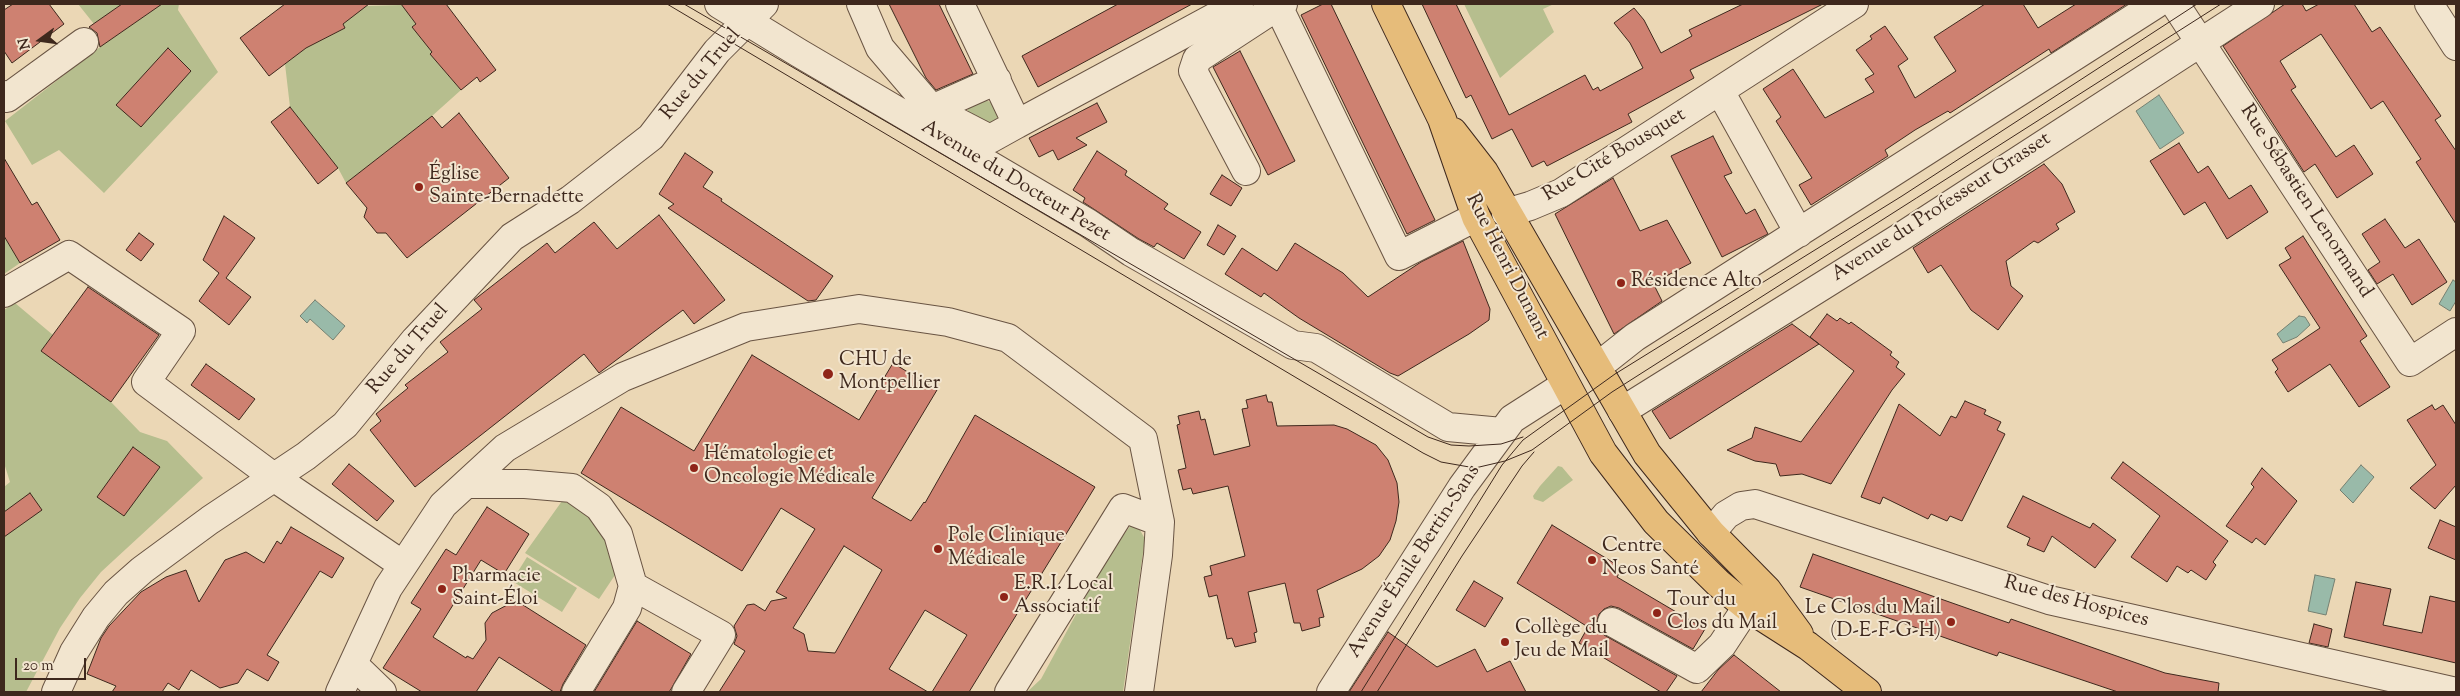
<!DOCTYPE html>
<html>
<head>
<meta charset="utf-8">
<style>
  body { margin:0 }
  #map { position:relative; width:2460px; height:696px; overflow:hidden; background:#ebd7b5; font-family:"Sorts Mill Goudy",serif }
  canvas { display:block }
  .frame { position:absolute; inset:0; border:5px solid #3e281d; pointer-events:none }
  .north { position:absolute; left:15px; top:15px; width:50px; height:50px; -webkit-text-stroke:4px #f2e5cf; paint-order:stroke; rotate:256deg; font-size:14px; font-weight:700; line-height:20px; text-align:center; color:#3e281d }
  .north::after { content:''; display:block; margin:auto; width:18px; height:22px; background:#3e281d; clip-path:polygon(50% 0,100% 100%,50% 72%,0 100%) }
  .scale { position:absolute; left:15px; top:658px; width:71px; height:22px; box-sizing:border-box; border:2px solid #3e281d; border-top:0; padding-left:6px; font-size:15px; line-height:18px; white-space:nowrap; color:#3e281d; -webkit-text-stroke:4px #f2e5cf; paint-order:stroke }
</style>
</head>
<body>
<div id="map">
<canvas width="2460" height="696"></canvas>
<div class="frame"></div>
<div class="north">N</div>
<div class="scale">20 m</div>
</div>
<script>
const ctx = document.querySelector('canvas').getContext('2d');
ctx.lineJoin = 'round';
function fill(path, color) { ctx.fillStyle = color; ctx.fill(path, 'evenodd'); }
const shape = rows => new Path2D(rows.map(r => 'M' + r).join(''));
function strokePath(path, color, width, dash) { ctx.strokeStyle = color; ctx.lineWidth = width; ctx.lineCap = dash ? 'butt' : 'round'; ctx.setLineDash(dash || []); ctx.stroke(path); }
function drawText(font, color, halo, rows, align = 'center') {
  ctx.font = font + ' "Sorts Mill Goudy",serif'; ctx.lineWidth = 4; ctx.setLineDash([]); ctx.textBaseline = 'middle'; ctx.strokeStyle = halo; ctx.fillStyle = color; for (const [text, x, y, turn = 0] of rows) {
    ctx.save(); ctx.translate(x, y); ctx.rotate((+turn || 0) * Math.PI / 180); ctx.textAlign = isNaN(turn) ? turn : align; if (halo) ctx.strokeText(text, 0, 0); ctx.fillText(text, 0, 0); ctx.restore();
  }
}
fill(shape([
  [78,4,122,4,94,24],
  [152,4,179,4,178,10,218,72,104,193,59,150,32,165,5,121,100,47,155,9],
  [1464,4,1554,4,1543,9,1554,32,1500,78],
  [402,5,416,24,413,27,432,52,430,54,461,90,432,116,346,183,338,168,290,107,285,64,306,48,345,28,340,20,366,6],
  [984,99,992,103,1001,126,993,130,968,113,968,105],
  [4,236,20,263,4,274],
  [15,303,53,335,42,351,111,402,140,432,167,441,203,478,101,572,80,598,60,628,26,692,4,692,4,487,10,482,4,463,4,310],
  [1558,466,1562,467,1573,480,1543,502,1534,499,1533,496,1540,486],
  [562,501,574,505,597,522,612,545,617,572,599,599,525,553],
  [1131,525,1140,530,1145,539,1123,692,1027,692,1041,679,1107,557],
  [527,557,577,588,562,612,512,581]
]), '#b6be8e');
const water = shape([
  [2159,95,2184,133,2160,149,2136,111,2159,95],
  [2453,280,2456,282,2456,301,2450,311,2439,304,2453,280],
  [315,300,345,326,333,340,310,319,307,323,300,316,315,300],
  [2299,316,2305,317,2310,325,2297,337,2283,343,2277,334,2299,316],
  [2361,465,2374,477,2353,503,2340,490,2361,465],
  [2315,575,2335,579,2326,615,2308,611,2315,575]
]);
fill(water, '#99baa9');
strokePath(water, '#758071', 1);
const building = shape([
  [13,4,49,4,64,24,12,63,4,51,4,10,13,4],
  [122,4,162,4,100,47,97,33,89,27,122,4],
  [285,4,369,4,343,24,345,28,306,48,269,76,240,38,285,4],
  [401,4,446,4,496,70,480,82,477,77,461,90,430,54,432,52,412,27,416,24,401,4],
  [889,4,939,4,973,74,936,90,926,78,889,4],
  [1118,4,1192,4,1038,87,1022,56,1118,4],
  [1323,4,1331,4,1435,220,1407,234,1301,15,1323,4],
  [1422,4,1456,4,1509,115,1585,75,1593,90,1598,87,1600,91,1643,68,1630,43,1614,23,1634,8,1644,20,1661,53,1692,36,1689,30,1743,4,1823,4,1690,70,1694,78,1628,114,1632,122,1547,166,1544,161,1532,167,1512,129,1492,139,1471,95,1466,98,1422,4],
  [1985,4,2023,4,2038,28,2076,4,2127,4,2051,53,2049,49,1950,113,1948,111,1915,130,1885,150,1888,156,1811,205,1799,185,1812,178,1776,121,1781,117,1763,89,1793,69,1825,118,1874,92,1865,79,1874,74,1856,50,1872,39,1870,36,1885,26,1908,59,1898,66,1915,98,1956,71,1934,37,1985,4],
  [2285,4,2302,4,2306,11,2319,4,2354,4,2372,32,2380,27,2441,116,2435,120,2456,151,2456,224,2416,162,2421,159,2383,101,2371,109,2321,34,2280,61,2296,87,2291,90,2336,157,2354,145,2373,174,2337,198,2315,164,2304,172,2223,46,2285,4],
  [168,48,191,71,141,127,116,105,168,48],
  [1240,51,1295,161,1268,175,1213,67,1240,51],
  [1097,103,1107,122,1076,138,1087,145,1058,160,1053,150,1039,157,1029,138,1097,103],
  [290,107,338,168,318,184,271,122,290,107],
  [459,113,509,178,407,258,386,233,377,233,364,217,367,208,346,183,432,116,442,128,459,113],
  [1713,136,1732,173,1724,176,1746,214,1755,209,1768,234,1722,257,1671,156,1713,136],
  [2179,143,2198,173,2208,166,2229,199,2251,185,2268,212,2227,239,2205,202,2184,215,2150,161,2179,143],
  [1097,151,1127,171,1125,175,1168,204,1164,209,1201,232,1184,259,1157,243,1154,247,1139,239,1083,202,1085,198,1073,190,1097,151],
  [685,153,713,172,703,187,722,199,721,201,833,276,816,300,808,301,668,208,674,204,659,194,685,153],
  [4,158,32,205,37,202,60,240,20,263,4,236,4,158],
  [2044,164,2062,184,2075,212,2056,224,2059,229,2038,243,2034,241,2006,261,2011,286,2023,296,1998,330,1971,310,1941,265,1928,273,1913,248,2044,164],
  [1222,175,1242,188,1231,206,1210,194,1222,175],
  [1613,178,1640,231,1667,220,1691,263,1653,283,1662,301,1614,334,1555,214,1613,178],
  [659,215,725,300,694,324,683,310,599,373,584,354,415,487,370,430,381,421,376,414,408,388,405,385,448,352,440,342,482,309,474,300,547,243,555,253,594,222,617,249,659,215],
  [224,216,255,238,226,278,251,297,229,325,199,301,219,273,203,260,224,216],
  [2385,219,2405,248,2419,239,2447,282,2412,305,2393,274,2377,284,2368,270,2380,262,2362,234,2385,219],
  [1218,225,1236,236,1224,255,1207,245,1218,225],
  [139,233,154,244,141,261,126,250,139,233],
  [2303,236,2367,336,2360,341,2390,387,2359,407,2330,364,2288,392,2275,372,2278,369,2272,360,2320,328,2279,265,2291,258,2285,248,2303,236],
  [1463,241,1490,309,1489,320,1469,334,1398,376,1390,373,1299,318,1264,293,1261,297,1225,274,1242,248,1277,271,1295,243,1343,273,1368,297,1421,262,1463,241],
  [88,287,159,335,111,402,41,351,88,287],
  [1827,314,1837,321,1840,318,1849,324,1851,322,1892,352,1890,355,1899,362,1896,367,1905,374,1892,390,1831,484,1802,474,1780,476,1776,464,1755,461,1727,450,1752,438,1755,427,1801,442,1854,371,1810,337,1827,314],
  [1792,324,1819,344,1670,439,1652,411,1792,324],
  [752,355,859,420,893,363,937,390,872,498,911,521,924,502,925,503,975,415,1095,487,969,692,932,692,967,635,925,610,889,669,928,692,719,692,745,651,734,644,737,636,734,626,747,605,754,604,765,611,771,601,787,598,776,592,815,529,781,508,742,571,581,473,621,407,694,451,752,355],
  [844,546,882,570,835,653,808,651,804,634,793,628,844,546],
  [206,364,255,399,239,420,191,385,206,364],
  [1266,395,1268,402,1272,402,1277,426,1334,425,1347,429,1376,445,1388,460,1397,483,1399,502,1396,521,1390,540,1379,556,1362,569,1317,590,1324,617,1319,618,1320,626,1302,631,1300,623,1294,623,1285,583,1248,592,1257,632,1254,633,1256,642,1235,647,1232,638,1227,639,1217,595,1209,597,1204,577,1212,575,1210,566,1245,556,1228,486,1193,494,1191,488,1183,490,1178,470,1186,468,1177,425,1180,424,1178,416,1199,411,1201,420,1205,419,1214,455,1250,446,1242,409,1248,408,1246,400,1266,395],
  [1965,401,1986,410,1984,414,2001,422,1997,430,2005,434,1962,521,1950,516,1947,521,1931,514,1928,519,1883,497,1880,504,1861,497,1899,404,1940,436,1951,416,1956,418,1965,401],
  [2432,405,2435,410,2443,405,2456,425,2456,485,2435,509,2410,488,2436,465,2407,420,2432,405],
  [133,447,160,467,124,516,97,497,133,447],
  [2123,462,2228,541,2213,562,2216,565,2206,580,2191,570,2188,573,2177,566,2167,582,2131,557,2160,516,2111,478,2123,462],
  [349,464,394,501,377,521,332,484,349,464],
  [2262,468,2297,501,2265,545,2256,538,2252,543,2226,526,2254,487,2251,484,2262,468],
  [30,493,42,510,4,537,4,512,30,493],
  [2023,496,2090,528,2093,523,2116,540,2095,568,2052,536,2044,552,2027,545,2030,538,2007,527,2023,496],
  [487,507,529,534,504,574,481,560,433,637,466,658,467,656,473,659,486,640,485,623,492,613,509,604,512,598,586,645,563,684,560,692,554,692,499,657,476,692,422,692,383,668,421,609,411,603,446,549,456,555,487,507],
  [2440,520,2456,527,2456,560,2428,548,2440,520],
  [1552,525,1622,568,1617,577,1705,629,1693,649,1619,608,1611,606,1604,609,1599,614,1596,623,1599,630,1604,635,1677,676,1666,692,1661,692,1579,643,1588,627,1517,583,1552,525],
  [291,527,344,558,332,578,320,571,267,655,279,662,268,681,247,669,238,683,220,688,191,670,179,690,168,683,162,692,112,692,116,686,87,674,101,638,109,626,141,592,166,577,186,570,199,602,225,560,246,552,264,563,277,541,281,544,291,527],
  [1813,554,2009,623,2011,619,2165,673,2219,683,2218,692,2118,692,1999,652,1997,656,1800,587,1813,554],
  [1474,581,1503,598,1485,627,1456,610,1474,581],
  [2356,582,2391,589,2383,625,2422,633,2430,596,2456,602,2456,663,2344,637,2356,582],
  [637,621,691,654,671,689,669,692,594,692,637,621],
  [2314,624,2332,629,2328,647,2309,643,2314,624],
  [1388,632,1437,667,1475,649,1487,672,1510,661,1526,692,1349,692,1388,632],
  [1734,655,1781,692,1701,692,1718,670,1734,655]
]);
fill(building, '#ce8171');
strokePath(building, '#3e281d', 1);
const minor = shape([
  [719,4,799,53,1088,223,1131,252,1293,345,1316,348,1448,427,1502,432],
  [861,4,880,48,932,109,990,139,1017,124,960,4],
  [1283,4,1278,6,1399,256,1476,217],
  [2175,4,2410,362,2456,332],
  [2429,4,2456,46],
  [1720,91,1799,233],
  [4,95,7,98,84,42],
  [932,109,997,80],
  [1017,124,1239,4],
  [1246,171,1193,71,1197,59,1278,6],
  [1506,213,1530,206,1561,193,1854,4],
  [4,293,69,255,181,331,146,382,275,478,403,565],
  [1597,367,1635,337,2156,4],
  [1622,411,1899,238,2260,4],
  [466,484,525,484,572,488,599,507,618,534,633,586,721,635,686,692],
  [1711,533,1726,515,1741,506,1755,504,2049,600,2456,692],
  [1612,622,1697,669,1722,645,1747,607],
  [354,665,382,692],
  [56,692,74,652,96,617,116,593,142,570,210,520,306,456,345,425,415,340,512,237,570,200,651,137,717,51,764,4],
  [340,692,388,588,443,505,505,448,623,377,746,327,859,309,948,322,1008,338,1143,439,1160,522],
  [576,692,627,608,633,586],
  [1009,692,1123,508,1160,522,1158,555,1139,692],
  [1331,692,1462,487,1512,419,1565,385]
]);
const major = shape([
  [1386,4,1442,119,1476,217,1603,453,1656,522,1718,583,1747,607,1808,646,1867,692],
  [1453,132,1484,172,1647,454,1711,533,1767,590,1799,634]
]);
strokePath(minor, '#695443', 30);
strokePath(major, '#3e281d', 30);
strokePath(minor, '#f2e5cf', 28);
strokePath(major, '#e6bc7a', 28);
strokePath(shape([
  [667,4,1423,453,1441,462,1475,468,1505,461,1532,450,1612,392,2221,4],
  [684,4,1428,437,1451,445,1469,446,1501,444,1523,437],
  [1361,692,1502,465,1523,440,1615,374,1902,196,2197,4],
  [1377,692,1462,556,1522,466,1534,452]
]), '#3e281d', 1);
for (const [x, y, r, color] of [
  [419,187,5,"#8f2418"],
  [1621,283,5,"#8f2418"],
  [828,374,6,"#8f2418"],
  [694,468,5,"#8f2418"],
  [938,549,5,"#8f2418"],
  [1592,560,5,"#8f2418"],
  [442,589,5,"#8f2418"],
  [1004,597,5,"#8f2418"],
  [1657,613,5,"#8f2418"],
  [1951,622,5,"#8f2418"],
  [1505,642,5,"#8f2418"]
]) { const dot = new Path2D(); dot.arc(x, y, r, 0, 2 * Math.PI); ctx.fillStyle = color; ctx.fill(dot); strokePath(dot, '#f2e5cf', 2); }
drawText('20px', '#3e281d', '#f2e5cf', [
  ["Rue du Truel",702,75,-50],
  ["Rue Cité Bousquet",1615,156,-31],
  ["Avenue du Docteur Pezet",1015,182,31],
  ["Rue Sébastien Lenormand",2305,202,57],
  ["Avenue du Professeur Grasset",1942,208,-33],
  ["Rue Henri Dunant",1506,267,63],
  ["Rue du Truel",409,350,-49],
  ["Avenue Émile Bertin-Sans",1415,562,-57],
  ["Rue des Hospices",2076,603,15]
]);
drawText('20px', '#3e281d', '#f2e5cf', [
  ["Église",429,176],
  ["Sainte-Bernadette",429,199],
  ["Résidence Alto",1631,283],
  ["CHU de",839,362],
  ["Montpellier",839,385],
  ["Hématologie et",704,456],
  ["Oncologie Médicale",704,479],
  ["Pole Clinique",948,538],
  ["Médicale",948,561],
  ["Centre",1602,548],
  ["Neos Santé",1602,571],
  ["Pharmacie",452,578],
  ["Saint-Éloi",452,601],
  ["E.R.I. Local",1014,586],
  ["Associatif",1014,609],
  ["Tour du",1667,602],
  ["Clos du Mail",1667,625],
  ["Le Clos du Mail",1941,610,"right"],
  ["(D-E-F-G-H)",1941,633,"right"],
  ["Collège du",1515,630],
  ["Jeu de Mail",1515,653]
], 'left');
</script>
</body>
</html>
